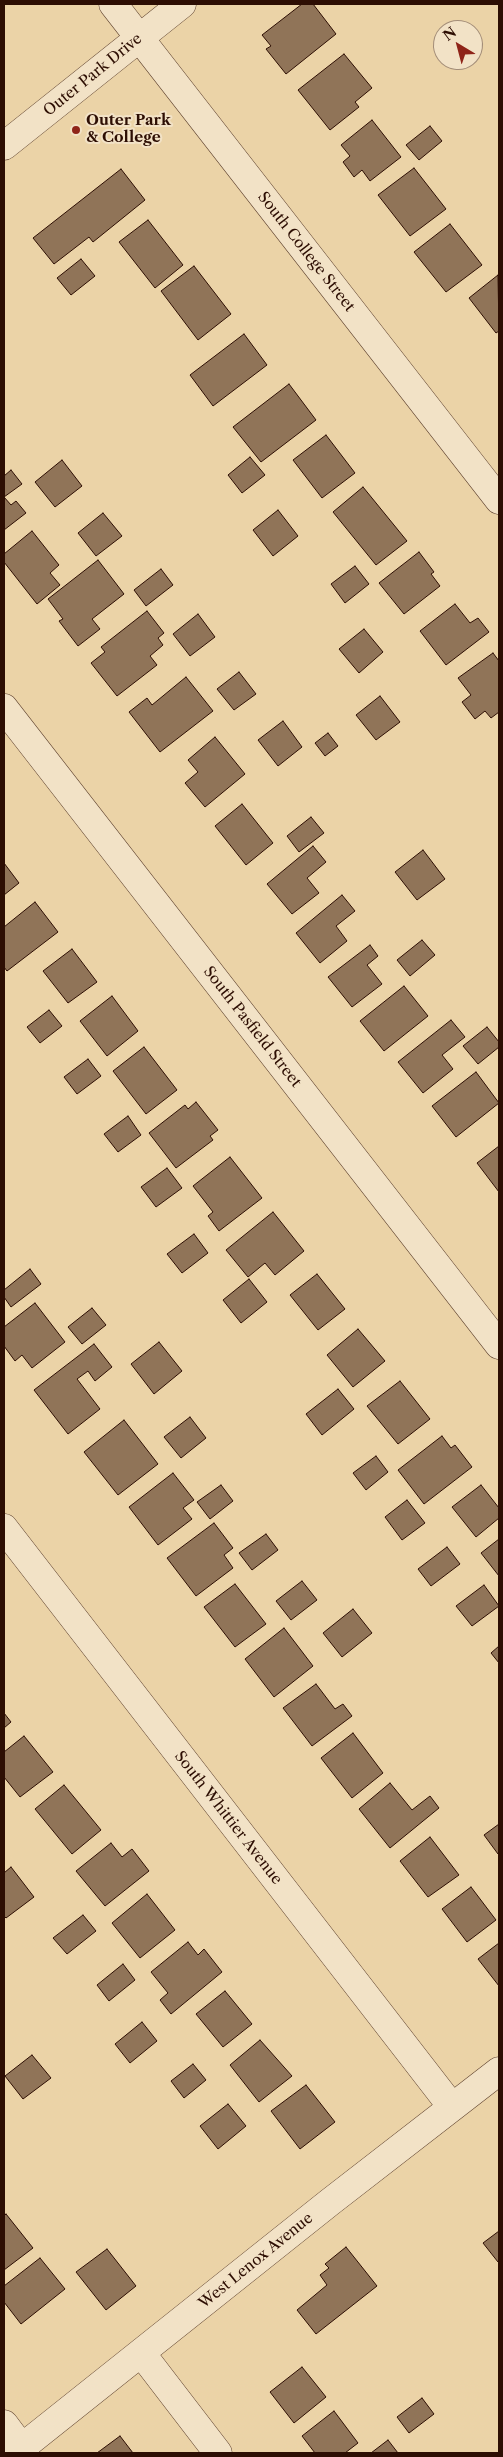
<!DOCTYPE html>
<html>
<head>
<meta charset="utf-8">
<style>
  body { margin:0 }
  #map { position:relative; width:503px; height:2457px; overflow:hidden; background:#ebd3a7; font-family:"Libre Caslon Text",serif }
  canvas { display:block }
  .frame { position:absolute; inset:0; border:5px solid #2d0e03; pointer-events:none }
  .north { position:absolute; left:433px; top:20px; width:50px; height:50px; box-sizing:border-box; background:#f2e2c6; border:1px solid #a38d78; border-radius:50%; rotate:323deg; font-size:14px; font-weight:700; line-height:20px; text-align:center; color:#2d0e03 }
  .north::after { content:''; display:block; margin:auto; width:18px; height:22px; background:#8f2418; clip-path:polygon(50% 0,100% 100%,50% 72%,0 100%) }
</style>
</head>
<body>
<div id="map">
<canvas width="503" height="2457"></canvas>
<div class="frame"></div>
<div class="north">N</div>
</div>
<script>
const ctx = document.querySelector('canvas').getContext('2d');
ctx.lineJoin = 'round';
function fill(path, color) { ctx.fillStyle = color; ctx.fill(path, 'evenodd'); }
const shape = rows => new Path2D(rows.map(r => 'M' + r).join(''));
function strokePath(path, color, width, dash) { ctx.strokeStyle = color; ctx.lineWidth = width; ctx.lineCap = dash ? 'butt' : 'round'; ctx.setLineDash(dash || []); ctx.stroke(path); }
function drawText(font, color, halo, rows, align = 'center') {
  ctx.font = font + ' "Libre Caslon Text",serif'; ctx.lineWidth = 4; ctx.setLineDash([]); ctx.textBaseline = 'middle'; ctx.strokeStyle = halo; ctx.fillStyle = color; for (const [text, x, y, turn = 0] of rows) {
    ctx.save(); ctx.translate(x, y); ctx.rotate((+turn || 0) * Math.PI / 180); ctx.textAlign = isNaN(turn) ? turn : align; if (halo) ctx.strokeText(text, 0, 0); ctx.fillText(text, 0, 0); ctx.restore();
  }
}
const building = shape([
  [302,4,313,4,336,34,286,74,266,49,271,46,262,35,302,4],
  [344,54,372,88,355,102,359,107,330,130,298,90,344,54],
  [372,120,401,157,370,181,362,170,354,177,343,162,350,156,341,145,372,120],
  [430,126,442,141,419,160,406,145,430,126],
  [414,168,446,209,410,236,378,195,414,168],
  [121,169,145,200,93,242,89,237,54,264,33,238,121,169],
  [148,220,183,265,155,288,119,242,148,220],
  [450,224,482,265,446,292,414,252,450,224],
  [81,259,95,276,71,295,57,278,81,259],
  [194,266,231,314,198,340,161,291,194,266],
  [498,275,499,331,496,333,469,298,498,275],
  [244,334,267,365,213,406,190,375,244,334],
  [289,384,316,420,261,462,233,427,289,384],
  [326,435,355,473,322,498,293,460,326,435],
  [250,457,265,475,242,493,228,475,250,457],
  [62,460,82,486,55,507,35,482,62,460],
  [11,470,22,484,4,497,11,505,16,501,26,513,4,530,4,476,11,470],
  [363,487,407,541,376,565,333,512,363,487],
  [278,510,298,536,273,556,253,530,278,510],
  [103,513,122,536,96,556,78,533,103,513],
  [32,531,59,565,50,573,60,585,37,604,4,562,4,554,32,531],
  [419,552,434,572,431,574,440,586,404,614,379,583,419,552],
  [98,560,124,594,92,619,100,629,78,646,59,621,63,619,48,599,98,560],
  [355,566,369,584,345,603,331,584,355,566],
  [161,569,173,585,146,606,134,590,161,569],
  [455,604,470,623,478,618,489,632,446,665,420,631,455,604],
  [147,611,164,633,158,638,163,645,150,656,157,665,117,696,91,663,105,652,101,647,147,611],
  [198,614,215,637,190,656,173,634,198,614],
  [364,629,383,652,359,673,339,649,364,629],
  [493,653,499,661,499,712,491,718,485,711,475,719,462,702,471,695,458,678,493,653],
  [239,672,256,694,234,710,217,689,239,672],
  [186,677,213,711,160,752,129,712,147,698,152,705,186,677],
  [380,696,400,722,376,740,356,715,380,696],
  [283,721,302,747,278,766,258,740,283,721],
  [328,733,338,746,325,756,315,743,328,733],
  [215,737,245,774,205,807,185,783,198,772,188,760,215,737],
  [242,804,273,843,246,865,215,826,242,804],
  [311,817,324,833,299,852,287,836,311,817],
  [313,846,326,862,307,878,319,893,292,914,267,884,313,846],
  [423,850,445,879,417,900,395,872,423,850],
  [4,863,19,883,4,895,4,863],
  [342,895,355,911,336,926,347,941,320,963,296,933,342,895],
  [35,902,58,932,7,971,4,967,4,927,35,902],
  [422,940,435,955,410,976,397,960,422,940],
  [370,945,378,956,367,965,382,984,352,1007,328,977,370,945],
  [72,949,97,982,68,1003,43,971,72,949],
  [404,986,428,1016,384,1051,360,1021,404,986],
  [112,996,138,1031,107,1056,80,1021,112,996],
  [49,1010,62,1026,40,1043,27,1027,49,1010],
  [451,1020,465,1037,442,1055,453,1069,423,1093,398,1062,451,1020],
  [487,1027,499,1042,499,1047,478,1064,463,1046,487,1027],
  [144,1047,177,1090,146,1114,113,1071,144,1047],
  [88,1059,101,1076,77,1094,64,1077,88,1059],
  [476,1072,499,1103,456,1137,432,1106,476,1072],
  [196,1102,218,1130,210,1136,213,1140,176,1168,149,1133,185,1105,188,1109,196,1102],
  [128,1116,141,1135,118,1152,104,1134,128,1116],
  [499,1146,499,1192,477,1163,499,1146],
  [230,1157,262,1198,219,1231,208,1216,213,1212,193,1186,230,1157],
  [167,1168,182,1188,156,1207,141,1187,167,1168],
  [273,1212,304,1251,275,1275,265,1263,248,1277,226,1250,273,1212],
  [194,1234,208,1253,182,1273,167,1254,194,1234],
  [30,1269,41,1284,11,1307,4,1297,4,1290,30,1269],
  [317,1274,345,1309,318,1330,290,1295,317,1274],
  [249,1279,267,1302,241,1323,223,1300,249,1279],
  [35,1303,65,1342,32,1368,22,1355,15,1361,4,1346,4,1327,35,1303],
  [92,1308,106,1325,82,1344,68,1327,92,1308],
  [358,1329,385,1361,353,1387,327,1355,358,1329],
  [159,1342,182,1371,154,1394,131,1364,159,1342],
  [94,1344,112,1367,95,1381,88,1371,77,1379,100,1409,68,1434,34,1390,94,1344],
  [400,1381,430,1419,398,1444,367,1406,400,1381],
  [338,1389,354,1409,322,1435,306,1414,338,1389],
  [190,1417,206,1438,181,1458,164,1437,190,1417],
  [124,1420,158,1464,118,1495,84,1452,124,1420],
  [442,1436,451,1448,455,1445,472,1467,424,1504,398,1470,442,1436],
  [376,1456,388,1472,366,1490,353,1473,376,1456],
  [173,1473,194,1500,183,1508,192,1519,158,1545,129,1507,173,1473],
  [221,1485,233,1501,210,1519,197,1502,221,1485],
  [481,1485,499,1508,499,1518,476,1537,452,1507,481,1485],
  [407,1500,425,1523,402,1540,385,1517,407,1500],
  [214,1523,233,1548,224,1555,233,1568,196,1596,167,1558,214,1523],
  [266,1534,278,1550,252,1570,239,1553,266,1534],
  [499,1539,499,1576,481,1553,499,1539],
  [447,1547,460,1564,431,1586,418,1569,447,1547],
  [302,1581,317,1600,291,1620,276,1601,302,1581],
  [235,1584,266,1624,235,1647,204,1607,235,1584],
  [484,1585,499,1606,472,1626,456,1606,484,1585],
  [353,1609,372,1633,342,1657,323,1633,353,1609],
  [284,1628,313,1666,274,1697,245,1659,284,1628],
  [499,1646,499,1663,491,1653,499,1646],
  [316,1684,335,1709,343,1704,352,1716,312,1746,283,1708,316,1684],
  [4,1713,11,1722,4,1728,4,1713],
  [353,1733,383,1773,352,1798,321,1758,353,1733],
  [24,1736,53,1772,20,1797,4,1777,4,1752,24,1736],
  [390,1783,412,1810,430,1796,439,1808,390,1848,359,1809,390,1783],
  [64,1785,101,1830,72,1854,35,1809,64,1785],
  [499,1824,499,1853,498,1854,484,1835,499,1824],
  [430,1837,459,1875,428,1897,400,1861,430,1837],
  [111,1843,122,1857,132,1849,149,1871,105,1906,76,1871,111,1843],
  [11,1867,34,1897,6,1918,4,1916,4,1873,11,1867],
  [471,1887,496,1920,467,1942,442,1909,471,1887],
  [147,1894,175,1930,140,1958,112,1923,147,1894],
  [83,1915,96,1931,67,1954,53,1938,83,1915],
  [188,1942,198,1955,204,1949,222,1972,171,2014,160,2000,168,1993,151,1972,188,1942],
  [499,1943,499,1986,478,1959,499,1943],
  [123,1964,135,1980,109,2001,97,1985,123,1964],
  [225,1991,252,2024,223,2047,196,2014,225,1991],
  [142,2022,157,2041,130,2063,115,2044,142,2022],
  [260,2040,292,2076,259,2102,230,2065,260,2040],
  [32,2055,51,2078,23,2099,5,2076,32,2055],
  [193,2064,206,2080,184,2098,171,2081,193,2064],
  [306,2085,335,2122,300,2149,271,2111,306,2085],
  [228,2104,246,2126,218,2149,200,2126,228,2104],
  [6,2214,33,2248,4,2270,4,2216,6,2214],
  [499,2231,499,2261,498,2262,483,2243,499,2231],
  [346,2247,377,2286,316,2334,297,2310,327,2285,320,2275,329,2268,325,2264,346,2247],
  [107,2249,136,2286,106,2310,76,2272,107,2249],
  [40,2258,65,2289,21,2324,4,2302,4,2286,40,2258],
  [302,2367,326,2397,294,2423,270,2392,302,2367],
  [422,2398,434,2414,409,2433,397,2417,422,2398],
  [334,2411,358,2443,345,2453,315,2453,302,2436,334,2411],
  [120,2436,133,2453,97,2453,120,2436],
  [388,2440,398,2453,371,2453,388,2440]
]);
fill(building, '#907458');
strokePath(building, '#2d0e03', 1);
const minor = shape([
  [113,4,499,500],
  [4,708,499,1345],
  [4,1528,452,2107],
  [142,2354,218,2453],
  [4,2424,22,2448],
  [15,2453,330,2202,499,2071]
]);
const tertiary = shape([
  [4,146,182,4]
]);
strokePath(minor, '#5c3f2c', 29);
strokePath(tertiary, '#5c3f2c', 29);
strokePath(minor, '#f2e2c6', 28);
strokePath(tertiary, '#f2e2c6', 28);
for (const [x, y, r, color] of [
  [76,130,5,"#8f2418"]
]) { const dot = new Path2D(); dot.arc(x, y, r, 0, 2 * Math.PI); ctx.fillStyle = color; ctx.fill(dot); strokePath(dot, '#f2e2c6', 2); }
drawText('15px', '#2d0e03', '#f2e2c6', [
  ["Outer Park Drive",93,75,-39],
  ["South College Street",306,252,52],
  ["South Pasfield Street",252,1027,52],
  ["South Whittier Avenue",228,1818,52],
  ["West Lenox Avenue",256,2261,-39]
]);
drawText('bold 15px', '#2d0e03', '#f2e2c6', [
  ["Outer Park",86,121],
  ["& College",86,138]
], 'left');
</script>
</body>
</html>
